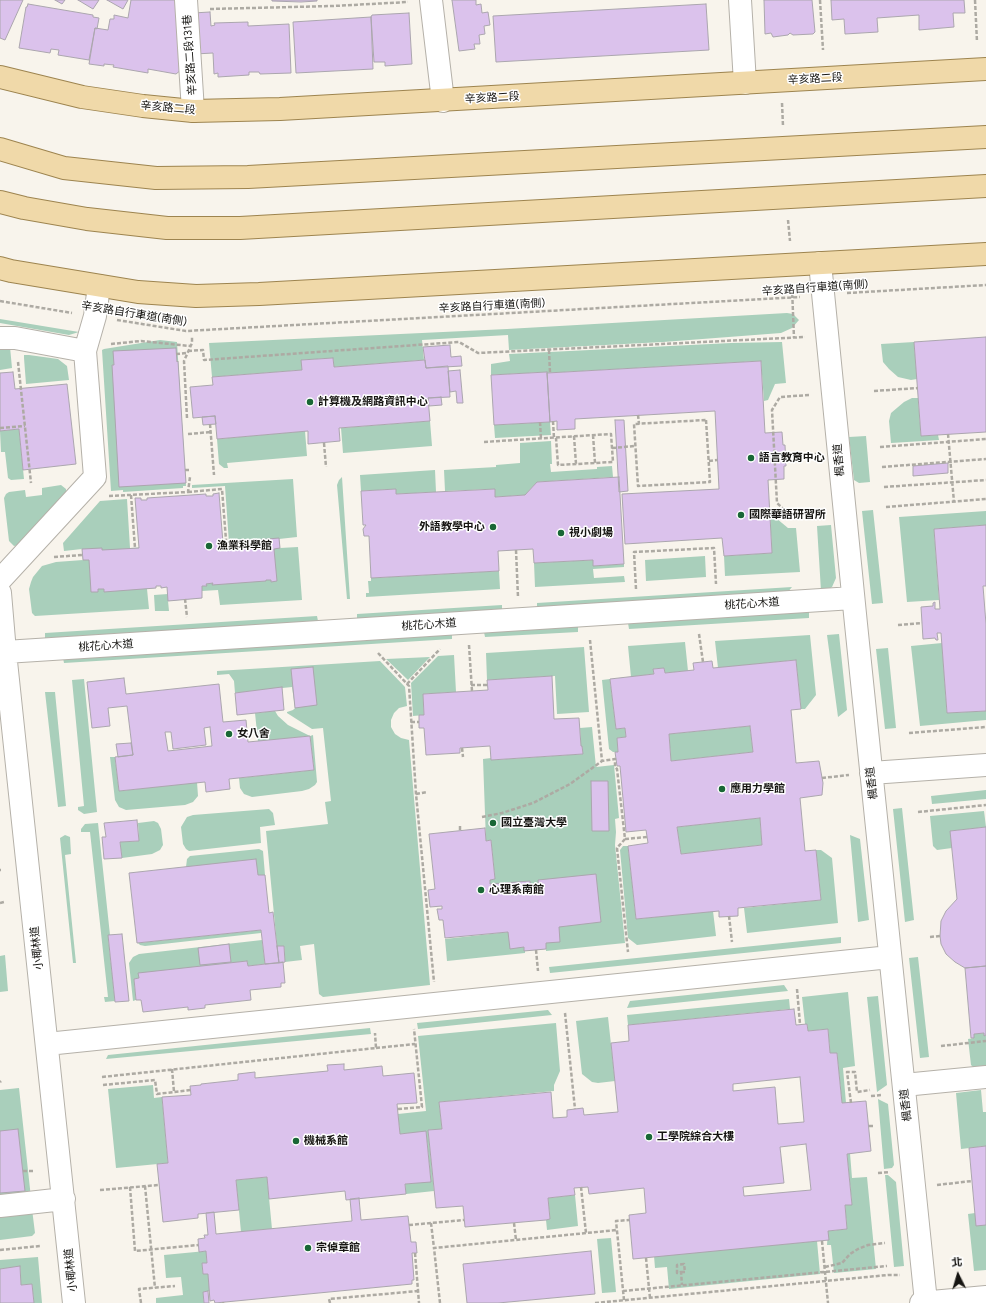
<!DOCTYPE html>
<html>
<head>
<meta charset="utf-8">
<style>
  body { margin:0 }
  #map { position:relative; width:986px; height:1303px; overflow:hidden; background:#f8f4ec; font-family:Figtree,"Noto Sans TC",sans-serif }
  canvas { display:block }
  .north { position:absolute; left:938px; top:1255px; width:40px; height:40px; -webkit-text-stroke:3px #fff; paint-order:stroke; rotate:355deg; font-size:11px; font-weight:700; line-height:16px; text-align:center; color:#161512 }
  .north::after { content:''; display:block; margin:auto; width:14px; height:18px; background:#161512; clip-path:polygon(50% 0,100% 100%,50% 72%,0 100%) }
</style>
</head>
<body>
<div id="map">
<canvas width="986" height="1303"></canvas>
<div class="north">北</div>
</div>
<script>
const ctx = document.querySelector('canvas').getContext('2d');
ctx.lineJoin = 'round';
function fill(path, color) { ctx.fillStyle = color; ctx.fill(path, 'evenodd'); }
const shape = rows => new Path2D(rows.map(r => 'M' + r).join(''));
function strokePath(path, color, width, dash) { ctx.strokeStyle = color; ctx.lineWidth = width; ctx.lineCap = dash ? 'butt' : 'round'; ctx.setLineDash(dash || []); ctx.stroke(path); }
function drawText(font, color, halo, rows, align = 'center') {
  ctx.font = font + ' Figtree,"Noto Sans TC",sans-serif'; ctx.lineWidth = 3; ctx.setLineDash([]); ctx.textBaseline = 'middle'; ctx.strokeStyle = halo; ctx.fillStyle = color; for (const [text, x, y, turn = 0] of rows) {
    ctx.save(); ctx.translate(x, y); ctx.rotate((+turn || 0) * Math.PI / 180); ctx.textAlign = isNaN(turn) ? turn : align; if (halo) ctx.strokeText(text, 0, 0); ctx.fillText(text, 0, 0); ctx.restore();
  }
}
fill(shape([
  [787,313,793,314,799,320,792,328,781,333,663,342,509,350,508,335,422,340,424,360,334,367,333,358,302,360,302,370,212,377,209,343,507,329],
  [0,319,79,332,69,335,0,323],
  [160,340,177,342,186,486,183,486,183,488,123,492,123,490,111,491,102,350,104,349],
  [782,342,786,383,775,384,768,400,764,401,761,361,547,373,547,372,491,375,491,364,510,361,509,354,731,343],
  [914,342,917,379,911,380,898,377,889,369,883,362,881,344],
  [0,346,10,347,12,368,0,370],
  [24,355,29,355,58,359,67,366,69,380,26,384,24,358],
  [912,398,918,398,921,436,938,435,939,440,891,443,889,421,891,413,904,402],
  [430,421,432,446,343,453,341,428],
  [550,422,551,435,495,438,494,425],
  [19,429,24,479,11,480,8,478,5,452,1,452,0,431],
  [305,431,307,456,227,463,228,468,224,468,219,464,217,439],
  [866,436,870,482,859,483,854,480,849,437],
  [551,441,552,464,550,464,551,472,597,469,597,467,612,466,613,477,537,482,525,495,495,497,494,489,445,491,444,470,496,467,496,465,520,463,520,443],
  [435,470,436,492,396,494,396,489,361,491,360,475],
  [342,477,350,599,347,599,337,485,339,480],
  [293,479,297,537,279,539,280,548,298,547,302,600,220,605,218,590,202,591,202,598,168,601,169,611,155,611,154,595,168,594,167,587,161,588,161,586,156,586,156,588,147,589,149,609,35,616,32,613,29,589,31,582,33,577,42,566,56,562,83,560,82,549,64,551,63,543,100,501,127,499,130,548,151,547,151,548,229,543,225,486,192,488,192,485],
  [61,485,66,489,66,494,19,545,14,546,9,541,4,498,6,494,9,492,25,490,26,497,42,495,42,488],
  [873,510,883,603,872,604,862,511],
  [986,511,986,525,934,529,939,600,907,602,899,517],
  [770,513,788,528,796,528,800,572,725,576,724,556,772,553],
  [831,525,836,578,832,587,826,591,821,591,817,526],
  [705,556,706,577,646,581,645,560],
  [593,560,593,566,624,564,624,567,593,569,594,578,624,576,625,582,535,587,534,563],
  [499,571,500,589,366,597,366,593,369,593,368,581,371,581,371,578],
  [792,587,787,593,537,609,537,603],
  [502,605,502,611,357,620,357,614],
  [809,612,809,618,629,629,628,623],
  [317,616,318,621,45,638,45,633],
  [578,626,578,632,485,637,484,632],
  [452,634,452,639,64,663,63,658],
  [839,634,847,710,838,717,827,635],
  [810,635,816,695,805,709,801,709,796,660,718,668,715,641],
  [685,642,688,671,665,673,664,668,653,669,654,674,631,677,628,646],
  [942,643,947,713,986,711,986,720,920,726,911,646],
  [584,647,589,712,557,714,555,676,487,680,486,653],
  [888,648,896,728,885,729,876,649],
  [454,655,456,692,423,694,424,715,413,716,411,683,438,656],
  [430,657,408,680,386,659],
  [380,661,405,687,407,706,399,708,394,713,391,720,391,727,395,734,401,738,409,740,430,985,323,997,319,994,314,944,300,946,302,960,285,962,284,946,277,946,266,831,328,824,325,802,331,801,323,728,312,729,287,713,287,712,293,710,295,708,292,687,235,693,234,681,229,674,217,675,217,671],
  [84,679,97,812,84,814,78,810,78,807,84,806,72,680],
  [610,679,616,729,625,728,626,737,617,738,618,752,613,752,609,749,602,680],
  [45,692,55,692,66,806,58,807],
  [275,711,278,716,288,725,310,736,313,735,317,782,315,785,309,789,302,791,252,797,244,794,240,788,239,778,314,770,310,736,258,742,255,713],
  [750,726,753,752,671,761,669,734],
  [592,727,596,767,614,765,619,818,615,819,616,832,615,845,625,943,546,951,546,949,525,951,525,953,447,961,445,939,508,932,490,884,490,880,495,879,491,840,486,841,483,759,491,758,491,760,583,754,582,747,581,746,580,728],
  [110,757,115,757,119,791,197,782,198,796,193,802,185,805,126,810,119,807,115,800],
  [986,790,986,799,932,804,931,796],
  [902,808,914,920,905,922,893,809],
  [269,809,273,813,275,825,260,827,261,843,189,851,186,849,183,844,181,827,187,817,193,815],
  [984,811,986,827,951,831,952,848,937,850,933,846,930,816],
  [760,818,762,845,681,854,677,827],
  [154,821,158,823,161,829,163,845,160,850,152,854,122,858,120,842,139,841,138,823],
  [98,823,110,935,108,936,115,1001,105,1002,104,997,108,997,90,832,81,832,81,829,85,824],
  [65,835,70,837,71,854,65,855,76,963,73,963,60,838],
  [850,835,860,839,869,920,858,922],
  [623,846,628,846,636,919,713,911,716,936,637,945,628,938,620,850],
  [259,849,263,851,265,875,258,875,186,867,187,859,190,856],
  [816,850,821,850,832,858,838,923,747,933,744,908,821,900],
  [261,930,261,933,145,946,140,945,138,943],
  [841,937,841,943,550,973,549,967],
  [262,940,265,964,248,966,247,961,134,979,136,1000,133,1001,129,963,133,957,139,954],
  [5,955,8,991,0,992,0,956],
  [918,957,929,1057,920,1058,909,958],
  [784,985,788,991,627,1008,630,1001],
  [848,992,855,1066,843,1068,846,1103,842,1103,837,1053,830,1053,828,1029,808,1031,807,1024,805,1024,802,997],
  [878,996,887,1085,877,1092,867,997],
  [789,999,790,1009,628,1025,627,1015],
  [548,1010,552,1015,418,1029,417,1023],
  [608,1017,615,1081,598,1083,592,1082,582,1074,576,1021],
  [556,1023,560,1071,554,1085,554,1091,439,1102,442,1129,428,1130,434,1191,406,1194,405,1184,431,1181,426,1132,400,1134,398,1114,426,1111,418,1036],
  [370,1028,371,1034,106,1059,108,1055],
  [984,1033,984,1036,986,1035,986,1068,975,1069,971,1065,968,1039,974,1038,974,1034],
  [153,1085,154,1098,162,1097,168,1163,116,1168,108,1089],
  [19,1088,31,1198,0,1201,0,1090],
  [981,1090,983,1112,986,1112,986,1146,961,1149,956,1093],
  [878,1099,888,1104,894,1165,892,1168,884,1169],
  [850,1153,852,1178,867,1177,876,1269,834,1273,831,1245,827,1245,828,1231,847,1229,845,1205,852,1204,847,1154],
  [885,1175,888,1175,896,1182,904,1266,894,1267],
  [267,1177,272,1229,241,1232,236,1180],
  [575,1195,578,1226,547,1230,546,1220,550,1219,548,1198],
  [32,1209,35,1233,32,1236,0,1240,0,1212],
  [975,1213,986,1225,986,1270,974,1271,968,1214],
  [611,1238,616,1292,602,1293,597,1239],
  [817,1241,820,1274,669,1289,667,1267,655,1268,654,1256],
  [206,1251,207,1263,202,1263,203,1274,208,1274,210,1291,203,1292,204,1303,156,1303,156,1298,183,1295,181,1277,166,1278,164,1255],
  [38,1257,42,1303,34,1303,32,1284,21,1285,20,1267,0,1269,0,1260]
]), '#a9cfbb');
const building = shape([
  [0,0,23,0,5,40,0,38,0,0],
  [55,0,65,0,62,4,55,0],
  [78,0,99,0,93,9,78,0],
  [107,0,128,0,123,9,107,0],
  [131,0,180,0,181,70,176,74,148,69,148,73,113,67,114,65,104,64,104,66,89,64,95,28,108,30,110,19,114,19,114,15,128,18,131,0],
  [272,0,317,0,317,1,301,2,272,1,272,0],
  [452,0,476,0,476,5,481,4,482,13,488,12,490,25,484,26,485,34,479,35,480,44,474,44,475,49,459,51,452,0],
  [764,0,812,0,815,32,813,34,793,35,790,33,788,35,773,37,771,33,765,34,764,0],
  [831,0,964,0,965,13,953,13,954,27,919,30,919,15,877,18,878,32,845,34,844,19,832,20,831,0],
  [28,4,93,15,93,17,99,18,97,29,95,28,89,60,58,55,59,50,51,49,50,53,19,48,26,7,27,7,28,4],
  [706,4,709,50,496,62,493,16,706,4],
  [210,12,211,26,215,25,214,23,248,22,248,26,289,24,291,73,260,74,259,72,249,72,249,75,218,77,218,73,214,74,213,53,195,54,193,13,210,12],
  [409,13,412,64,385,66,385,62,374,62,371,17,372,15,409,13],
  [371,17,373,69,296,73,293,22,371,17],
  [986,337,986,432,921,436,914,342,986,337],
  [450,345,451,357,461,356,462,366,426,368,423,347,450,345],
  [176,348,177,362,178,361,186,483,119,487,112,365,114,365,113,351,176,348],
  [333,358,334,367,425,360,426,368,448,366,450,397,428,398,430,421,339,428,340,441,308,444,308,431,217,439,215,416,193,418,190,387,213,385,212,377,302,370,301,360,333,358],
  [761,361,765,433,782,432,783,445,785,445,786,466,784,466,784,479,768,480,772,553,724,556,722,538,625,544,622,494,719,489,715,411,575,419,575,429,557,430,557,421,550,422,547,373,761,361],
  [460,370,463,403,457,403,456,391,450,392,448,371,460,370],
  [13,372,15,389,67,384,76,464,23,470,19,429,0,431,0,373,13,372],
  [547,372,550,422,494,425,491,375,547,372],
  [441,397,442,405,429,406,428,398,441,397],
  [215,416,216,424,203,425,202,417,215,416],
  [615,420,624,420,628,491,619,492,615,420],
  [948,463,948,473,913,476,913,466,948,463],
  [619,477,624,564,593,566,593,560,534,563,533,549,498,551,499,571,371,578,369,536,364,536,363,529,366,525,363,525,361,491,396,489,396,494,495,489,495,497,525,495,537,482,619,477],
  [219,493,223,543,279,538,280,548,274,549,277,581,271,582,271,580,266,580,266,581,212,585,213,583,206,584,207,586,202,586,202,598,168,601,167,587,161,588,161,586,156,586,156,588,104,592,104,589,98,589,98,592,91,592,89,560,83,560,82,549,102,548,102,550,139,548,135,498,141,498,141,500,147,500,147,498,206,494,206,496,213,496,213,494,219,493],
  [986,525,986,586,983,586,986,624,986,711,947,713,941,633,937,633,938,640,936,640,935,638,923,639,921,607,933,606,933,603,935,602,935,609,940,609,934,529,986,525],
  [796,660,801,709,791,710,796,763,819,761,823,783,822,795,800,798,805,851,816,850,821,900,738,908,738,916,719,917,719,911,636,919,628,846,648,843,646,830,626,832,620,766,617,766,615,752,618,752,617,738,626,737,625,728,616,729,610,679,654,674,653,669,664,668,665,673,694,670,693,663,712,661,713,668,796,660],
  [750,726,753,752,671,761,669,734,750,726],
  [760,818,762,845,681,854,677,827,760,818],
  [313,667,317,705,295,708,291,669,313,667],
  [552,676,554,719,579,718,581,746,582,746,583,754,491,760,490,746,460,748,460,753,426,755,424,728,419,728,419,715,424,715,423,694,488,690,487,680,552,676],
  [124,678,126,694,219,684,223,722,246,720,248,742,310,736,314,770,229,779,230,789,206,792,205,782,119,791,115,757,133,755,127,706,108,708,110,726,92,728,87,682,124,678],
  [210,727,212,746,168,751,165,732,171,732,173,749,206,745,204,728,210,727],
  [282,687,284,710,237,715,235,693,282,687],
  [131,743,133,755,118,757,116,744,131,743],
  [591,781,608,781,609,831,592,831,591,781],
  [137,820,139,841,120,842,122,858,104,859,102,837,106,837,104,823,137,820],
  [986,827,986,966,965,968,955,962,946,954,941,944,940,936,941,921,946,911,957,899,950,831,986,827],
  [485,828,486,841,491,840,495,879,490,880,490,884,530,881,531,893,539,892,538,880,596,874,601,922,559,927,560,942,546,943,546,949,524,951,524,947,510,949,508,932,445,938,443,920,439,920,437,909,442,909,442,906,430,907,428,890,435,889,429,834,485,828],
  [256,859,258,875,265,875,269,913,273,912,279,963,265,964,261,930,137,943,129,873,256,859],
  [122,934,129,1001,115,1002,108,935,122,934],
  [229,944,231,962,200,965,198,948,229,944],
  [277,946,284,946,285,962,279,963,277,946],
  [247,961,248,966,283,962,285,983,281,983,281,987,250,990,251,1000,205,1005,205,1008,188,1010,188,1007,143,1012,141,1000,136,1000,134,979,139,978,138,973,247,961],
  [986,966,986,1035,984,1036,984,1033,974,1034,974,1038,971,1038,965,968,986,966],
  [794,1009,796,1025,807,1024,808,1031,828,1029,830,1053,837,1053,842,1103,866,1101,871,1151,847,1154,852,1205,845,1205,847,1229,828,1231,829,1240,633,1259,629,1215,646,1213,644,1188,589,1194,588,1187,574,1188,575,1195,548,1198,550,1219,546,1220,465,1227,463,1206,436,1208,428,1130,442,1129,439,1102,551,1092,553,1118,567,1117,567,1110,583,1108,584,1115,618,1112,611,1043,629,1041,628,1025,794,1009],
  [800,1077,804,1122,778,1124,775,1087,733,1091,733,1084,800,1077],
  [806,1144,811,1190,744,1196,743,1187,784,1183,780,1147,806,1144],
  [344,1064,344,1070,382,1066,383,1076,414,1073,417,1103,397,1104,400,1134,426,1131,431,1182,405,1184,406,1194,346,1200,345,1191,269,1199,267,1177,236,1180,239,1210,198,1214,198,1218,163,1222,157,1164,168,1163,162,1097,191,1095,190,1086,201,1085,201,1084,238,1080,238,1074,255,1072,255,1078,328,1071,327,1065,344,1064],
  [18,1129,25,1191,0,1193,0,1131,18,1129],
  [986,1146,986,1225,976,1226,969,1148,986,1146],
  [359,1198,361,1220,408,1216,411,1242,416,1242,417,1253,412,1253,414,1280,412,1280,412,1284,215,1303,214,1300,210,1301,208,1274,203,1274,202,1263,207,1263,206,1251,199,1252,198,1239,205,1238,204,1235,208,1235,206,1213,214,1212,216,1234,352,1221,350,1199,359,1198],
  [591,1251,595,1294,498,1303,467,1303,463,1264,591,1251],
  [20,1266,21,1285,32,1284,34,1303,0,1303,0,1269,20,1266],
  [208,1291,209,1303,204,1303,203,1292,208,1291]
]);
fill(building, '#dbc2ec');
strokePath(building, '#aba6ae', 1);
const minor = shape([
  [186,0,193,111],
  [431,0,443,101],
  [740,0,745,83],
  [820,263,856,624,926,1302],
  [0,338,15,338,85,351,95,477,0,580],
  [85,351,95,316,99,286],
  [0,593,5,652,74,1303],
  [5,652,853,598],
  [871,773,986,765],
  [47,1044,890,957],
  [904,1085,986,1077],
  [0,1206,64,1199],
  [921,1303,986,1297]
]);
const major = shape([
  [0,77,82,97,143,106,193,111,280,109,986,69],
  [0,149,64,168,156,178,248,177,986,137],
  [0,202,24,208,87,219,167,228,240,228,986,186],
  [0,268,11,271,138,292,196,296,259,294,986,254]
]);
strokePath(minor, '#b5b1a9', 24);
strokePath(major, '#9d844f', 24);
strokePath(shape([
  [820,0,823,50],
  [975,0,977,42],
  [210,9,333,6,408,2],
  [782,103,783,126],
  [788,220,790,241],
  [792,288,794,338],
  [847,293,986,285],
  [0,301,72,313],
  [117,320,186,331,800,297],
  [111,344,141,341,190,346],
  [549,350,550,373],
  [188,351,203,350,204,360,459,342,478,353,805,337],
  [176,354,187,353],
  [18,362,31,483],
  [874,391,918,388],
  [809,395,780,397,772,410,777,503,789,514,822,512],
  [638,415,639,424],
  [187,418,184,361,192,343,192,337],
  [706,420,710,482,638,486,634,424,706,420],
  [553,421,554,438],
  [540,422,541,439],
  [210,424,214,475],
  [0,428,25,426],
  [188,434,211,432],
  [948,434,954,502],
  [593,435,595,463],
  [574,436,576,464],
  [484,442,611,434,613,462,558,465,556,438],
  [324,443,326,467],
  [880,447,986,439],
  [612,448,635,446],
  [767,458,816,454],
  [709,461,717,460],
  [882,467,986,459],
  [185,470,190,470],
  [884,487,986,480],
  [188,492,222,489,226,540],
  [131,495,135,548],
  [109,496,188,492,190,477],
  [886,507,986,499],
  [516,550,518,597],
  [54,557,82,555],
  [636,589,634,552,714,548,716,584],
  [185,599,187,617],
  [898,625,922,623],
  [699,634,703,662],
  [590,640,602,761,615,759,615,767,617,769,625,839,617,848,628,952],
  [469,645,472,691],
  [378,653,409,686,416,794,434,982],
  [407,684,440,649],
  [471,685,488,685],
  [411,722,419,722],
  [909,733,986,727],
  [462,748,463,757],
  [822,778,849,775],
  [416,794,427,792],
  [918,812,986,805],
  [482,817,502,813,533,803,570,784,602,761],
  [460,826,460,831],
  [625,839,647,837],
  [0,870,1,870],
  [0,903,4,902],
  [729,916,732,942],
  [930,937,940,936],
  [536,950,538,971],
  [797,989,800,1024],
  [565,1013,575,1109],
  [941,1046,986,1041],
  [376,1048,415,1044],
  [172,1069,174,1092],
  [102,1077,376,1048,375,1033],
  [0,1082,1,1081],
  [103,1085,155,1080,157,1094,191,1090],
  [871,1096,882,1095],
  [851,1103,847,1072,855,1072,857,1092,870,1090],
  [398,1109,422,1107,414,1029],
  [869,1126,874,1126],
  [23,1171,33,1171],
  [878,1173,890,1172],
  [937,1185,972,1181],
  [145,1186,155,1288],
  [130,1187,135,1251,198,1245],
  [581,1187,586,1233],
  [100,1190,159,1185],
  [431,1223,434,1248],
  [514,1223,516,1240],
  [409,1225,464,1220],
  [822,1241,828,1303],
  [0,1250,40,1246],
  [415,1253,419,1303],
  [646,1258,650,1298],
  [825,1267,842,1263,850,1254,858,1249,868,1245,885,1243],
  [681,1272,685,1272,684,1264,677,1265,677,1273,681,1272,682,1285],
  [623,1291,887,1266],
  [624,1300,616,1221,629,1220],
  [223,1302,223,1303],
  [141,1303,139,1289,175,1286],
  [330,1303,329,1299,418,1291],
  [440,1303,434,1248,617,1230],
  [595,1303,888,1275,900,1275]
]), '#adaaa3', 2.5, [4, 2]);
strokePath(minor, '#fff', 22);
strokePath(major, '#f0d9a9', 22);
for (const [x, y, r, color] of [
  [310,402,4,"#196736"],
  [751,458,4,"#196736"],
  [741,515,4,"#196736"],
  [493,527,4,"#196736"],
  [561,533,4,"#196736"],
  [209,546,4,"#196736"],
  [229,734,4,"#196736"],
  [722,789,4,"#196736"],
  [493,823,4,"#196736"],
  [481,890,4,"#196736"],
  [649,1137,4,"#196736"],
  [296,1141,4,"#196736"],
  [308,1248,4,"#196736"]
]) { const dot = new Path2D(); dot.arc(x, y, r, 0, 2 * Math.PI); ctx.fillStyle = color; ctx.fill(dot); strokePath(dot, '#fff', 1.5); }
drawText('11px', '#161512', '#fff', [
  ["辛亥路二段131巷",190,55,-94],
  ["辛亥路二段",815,79,-3],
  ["辛亥路二段",492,98,-3],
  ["辛亥路二段",168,108,5],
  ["辛亥路自行車道(南側)",815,288,-4],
  ["辛亥路自行車道(南側)",492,306,-3],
  ["辛亥路自行車道(南側)",134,314,9],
  ["楓香道",839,460,-95],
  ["桃花心木道",752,604,-4],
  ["桃花心木道",429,625,-4],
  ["桃花心木道",106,646,-4],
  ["楓香道",872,783,-96],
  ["小椰林道",37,948,-96],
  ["楓香道",906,1105,-96],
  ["小椰林道",71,1270,-96]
]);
drawText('bold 11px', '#161512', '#fff', [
  ["計算機及網路資訊中心",318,402],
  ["語言教育中心",759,458],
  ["國際華語研習所",749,515],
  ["外語教學中心",485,527,"right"],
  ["視小劇場",569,533],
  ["漁業科學館",217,546],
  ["女八舍",237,734],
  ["應用力學館",730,789],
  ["國立臺灣大學",501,823],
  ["心理系南館",489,890],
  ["工學院綜合大樓",657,1137],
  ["機械系館",304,1141],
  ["宗倬章館",316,1248]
], 'left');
</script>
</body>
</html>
